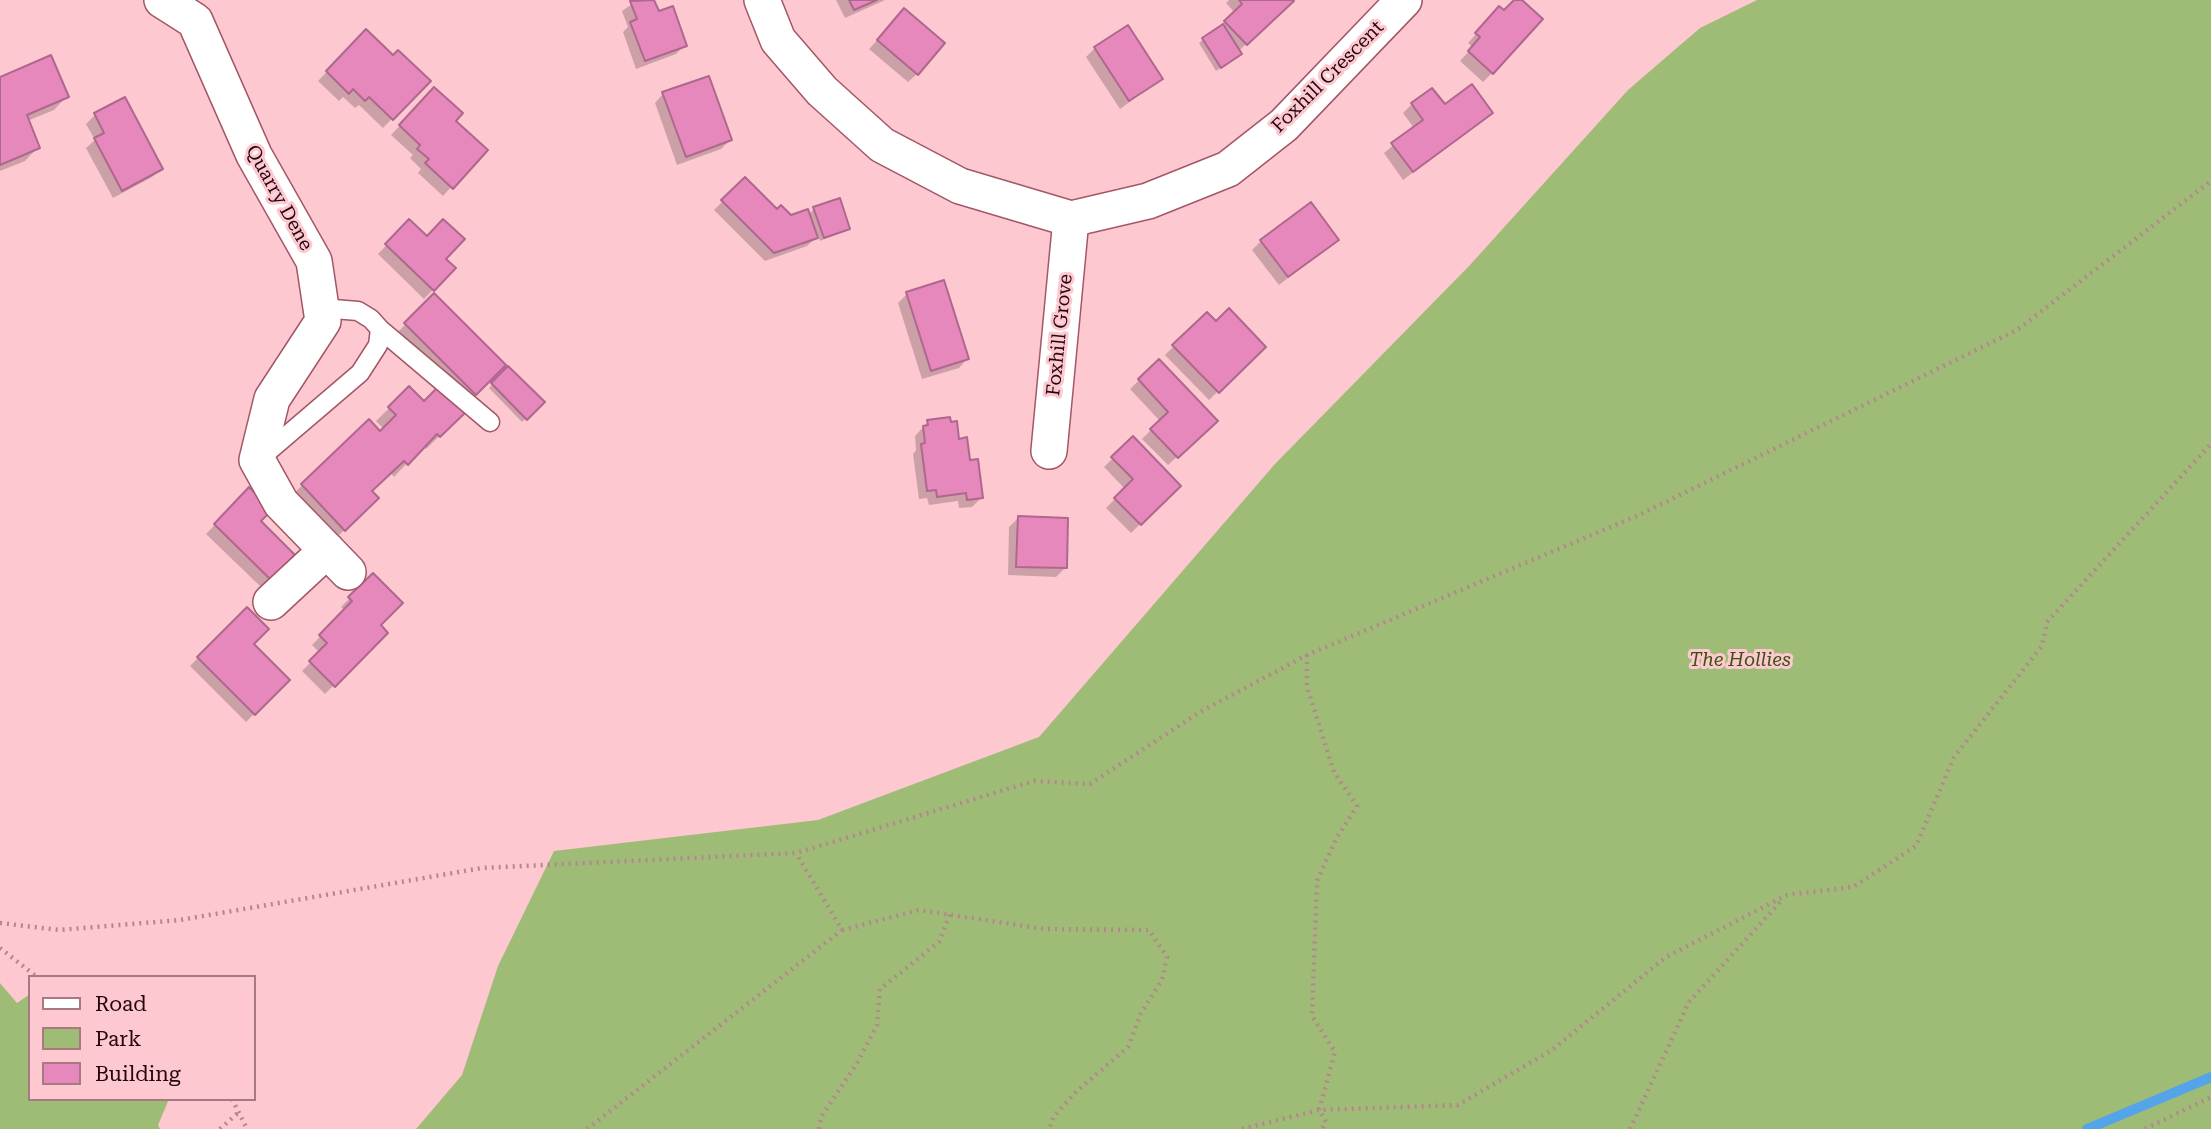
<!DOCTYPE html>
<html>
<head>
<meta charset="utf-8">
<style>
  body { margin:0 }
  #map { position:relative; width:2211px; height:1129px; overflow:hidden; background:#fec8d1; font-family:"Roboto Serif",serif }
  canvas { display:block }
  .legend { position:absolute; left:28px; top:975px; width:228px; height:126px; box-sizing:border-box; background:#fec8d1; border:2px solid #a77a83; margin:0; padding:9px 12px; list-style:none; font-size:21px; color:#24060e }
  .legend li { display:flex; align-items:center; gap:14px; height:35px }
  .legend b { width:35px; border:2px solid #a77a83 }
</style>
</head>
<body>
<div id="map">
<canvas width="2211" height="1129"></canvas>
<ul class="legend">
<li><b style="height:9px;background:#fff"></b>Road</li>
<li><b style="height:19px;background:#9fbc77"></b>Park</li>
<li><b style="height:19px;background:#e688bb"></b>Building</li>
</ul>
</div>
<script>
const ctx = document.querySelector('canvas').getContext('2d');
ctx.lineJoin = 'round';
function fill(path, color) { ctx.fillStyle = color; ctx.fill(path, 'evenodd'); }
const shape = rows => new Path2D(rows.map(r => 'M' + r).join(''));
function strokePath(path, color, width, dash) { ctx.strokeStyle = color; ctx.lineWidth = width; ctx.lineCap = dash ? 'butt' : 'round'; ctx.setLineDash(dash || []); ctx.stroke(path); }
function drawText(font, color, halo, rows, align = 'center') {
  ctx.font = font + ' "Roboto Serif",serif'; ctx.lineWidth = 6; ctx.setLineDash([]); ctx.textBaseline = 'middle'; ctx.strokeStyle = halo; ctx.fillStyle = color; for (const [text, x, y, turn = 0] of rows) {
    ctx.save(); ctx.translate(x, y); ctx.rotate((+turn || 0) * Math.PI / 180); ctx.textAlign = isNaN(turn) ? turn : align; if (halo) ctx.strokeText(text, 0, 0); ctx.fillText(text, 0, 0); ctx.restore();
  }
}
fill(shape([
  [1757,0,2211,0,2211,1129,416,1129,462,1075,498,966,554,851,818,820,1039,737,1275,464,1470,265,1628,90,1700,28],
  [0,983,17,1003,30,994,30,1099,169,1099,158,1125,160,1129,0,1129]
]), '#9fbc77');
fill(shape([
  [638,0,653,0,658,14,685,45,676,54,636,69,623,32,628,27,622,11],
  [836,0,885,0,845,18],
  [1229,0,1290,0,1238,52,1236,58,1216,71,1199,43,1235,13,1226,3],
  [1516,0,1519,0,1492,73,1483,82,1460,61,1473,47,1468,43,1491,17,1504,12],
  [896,20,917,74,908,82,869,49],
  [366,31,393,57,428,81,383,128,359,105,355,108,343,97,339,101,318,81],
  [1095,48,1161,79,1120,109,1086,57],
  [0,78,67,96,54,110,27,121,38,147,25,161,0,171],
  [434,90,453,121,451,187,443,196,418,173,421,169,410,158,413,155,391,135],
  [663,94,730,140,721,149,677,165,655,103],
  [124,99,161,169,152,177,113,198,86,148,95,140,86,124,95,115],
  [1412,104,1444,107,1491,113,1403,180,1384,153,1414,128,1403,113],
  [745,179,777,211,791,217,808,215,814,209,848,229,820,241,818,236,807,246,765,261,714,210],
  [409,222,454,268,424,299,378,254],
  [1336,240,1279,285,1252,250,1261,241],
  [907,294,967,359,959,368,922,379,898,303],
  [434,295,504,365,467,402,397,333],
  [1207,314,1216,323,1263,347,1209,400,1165,355],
  [1159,361,1215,421,1168,465,1142,439,1160,421,1130,389],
  [508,369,542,402,522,422,489,388],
  [409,389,424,404,464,412,426,449,423,446,394,477,390,472,370,491,377,498,331,543,289,498,369,421,380,433,384,429,376,421],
  [928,422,958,441,981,498,972,507,959,508,958,501,929,505,927,498,919,499,913,454,916,450,915,436],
  [1133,439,1179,486,1131,533,1106,508,1125,489,1104,467],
  [249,490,258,521,293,555,262,588,206,534],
  [1018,518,1065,568,1056,577,1008,575,1009,527],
  [373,575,378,625,386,633,325,694,302,671,320,653,312,645,345,611,341,607],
  [247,609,251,644,287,680,246,722,190,666]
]), '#0003');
strokePath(shape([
  [2087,1129,2211,1077]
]), '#54a4ea', 10);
const building = shape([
  [654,0,659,11,673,6,687,46,645,61,630,22,637,19,630,1,654,0],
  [849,0,877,0,854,10,849,0],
  [1239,0,1293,0,1294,1,1247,45,1224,21,1242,4,1239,0],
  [1514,0,1522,0,1543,19,1493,74,1468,51,1480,37,1475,33,1499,6,1504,10,1514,0],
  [904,8,945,43,918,75,877,40,904,8],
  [1223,24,1242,54,1221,68,1202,38,1223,24],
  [1128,25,1163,79,1129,101,1094,47,1128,25],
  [366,29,393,55,398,50,431,81,393,120,369,97,365,101,353,89,349,94,326,71,366,29],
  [51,55,69,97,27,115,40,148,0,165,0,77,51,55],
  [709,76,732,140,686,157,662,92,709,76],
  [1472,84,1493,113,1413,172,1391,143,1423,120,1411,103,1432,88,1445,104,1472,84],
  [434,87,463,113,456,121,488,150,453,189,425,163,429,159,417,149,420,145,399,125,434,87],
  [125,97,163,169,122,191,94,138,104,133,94,113,125,97],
  [745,177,777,209,781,205,791,215,808,209,818,238,774,253,721,200,745,177],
  [840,198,850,229,824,238,813,207,840,198],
  [1311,202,1339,240,1288,277,1260,240,1311,202],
  [409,219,427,236,443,219,465,239,446,259,456,268,434,291,385,244,409,219],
  [944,280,969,359,931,371,906,292,944,280],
  [434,293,506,365,476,395,404,323,434,293],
  [1229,308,1266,347,1219,393,1172,345,1207,312,1216,321,1229,308],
  [1159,359,1218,421,1178,458,1150,429,1168,412,1138,379,1159,359],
  [508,366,545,402,527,420,491,383,508,366],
  [440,385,466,412,440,437,437,434,408,465,404,461,372,491,379,498,345,531,301,484,369,419,380,431,396,415,388,407,409,386,424,401,440,385],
  [950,417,951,422,957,421,959,439,967,437,970,460,978,459,983,498,967,500,966,493,937,497,936,490,927,491,921,444,925,443,923,426,928,425,927,420,950,417],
  [1133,436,1181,486,1141,525,1114,498,1133,479,1111,457,1133,436],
  [249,487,272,510,261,521,295,555,271,580,214,524,249,487],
  [1018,516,1068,518,1067,568,1016,567,1018,516],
  [373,573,403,603,381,625,388,633,335,687,309,661,327,643,319,635,352,601,348,597,373,573],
  [247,607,269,629,254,644,290,680,255,715,197,657,247,607]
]);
fill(building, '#e688bb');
strokePath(building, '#ae678d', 2);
const lane = shape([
  [380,329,490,422],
  [264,455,360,373,378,345,380,329,371,319,358,311,321,308]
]);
const street = shape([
  [162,0,195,21,254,155,314,261,323,321,272,399,257,460,281,503,348,572],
  [762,0,778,40,822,91,882,145,960,186,1071,219,1148,201,1228,169,1284,125,1404,0],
  [1049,451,1071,219],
  [271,602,327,550]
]);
strokePath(lane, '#a35666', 21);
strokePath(street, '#a35666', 38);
strokePath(shape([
  [1307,655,1307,687,1334,772,1357,806,1337,837,1317,881,1312,1016,1335,1052,1319,1110,1326,1122,1322,1129],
  [0,923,59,930,180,920,482,868,796,853,1034,781,1090,784,1200,712,1307,655,1639,515,2017,330,2211,181],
  [842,930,919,910,1044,929,1149,930,1167,957,1162,980,1141,1013,1128,1047,1077,1091,1054,1116,1049,1129],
  [0,948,37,977],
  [232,1099,247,1129],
  [220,1129,239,1112],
  [587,1129,842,930,796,853],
  [819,1129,821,1117,856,1065,877,1025,880,989,939,942,950,914],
  [1242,1129,1319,1110,1458,1105,1552,1050,1666,957,1787,895,1853,887,1916,846,1954,757,2042,646,2047,622,2211,444],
  [1630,1129,1689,1002,1783,899],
  [2145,1129,2211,1097]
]), '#b4868e', 4.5, [2, 5]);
strokePath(lane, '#fff', 18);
strokePath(street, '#fff', 35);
drawText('19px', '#24060e', '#fec8d1', [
  ["Foxhill Crescent",1328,77,-45],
  ["Quarry Dene",279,198,61],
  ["Foxhill Grove",1060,335,-84]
]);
drawText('italic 19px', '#3c5310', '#fec8d1', [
  ["The Hollies",1740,660]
]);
</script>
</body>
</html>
